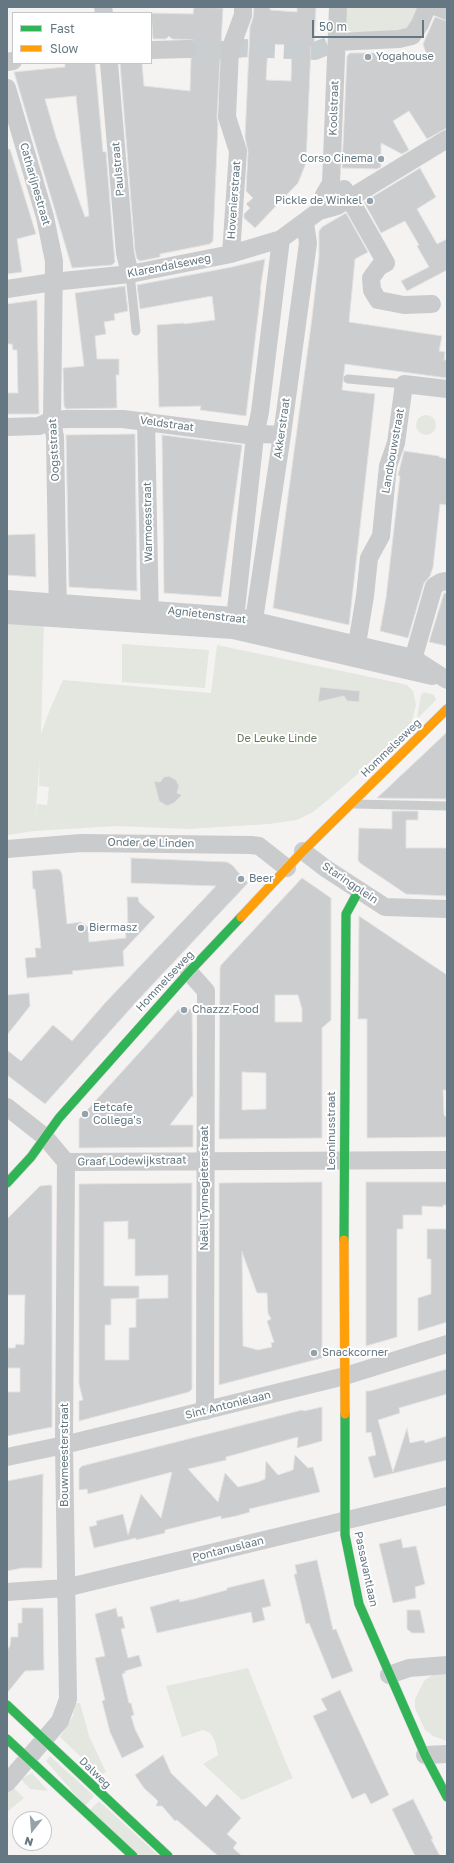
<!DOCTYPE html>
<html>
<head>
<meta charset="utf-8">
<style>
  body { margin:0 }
  #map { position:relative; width:454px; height:1863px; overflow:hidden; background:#f4f3f2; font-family:"Golos Text",sans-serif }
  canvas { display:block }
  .frame { position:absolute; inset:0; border:8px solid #647782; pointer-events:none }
  .legend { position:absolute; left:12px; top:12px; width:140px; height:52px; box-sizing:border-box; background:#fff; border:1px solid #c1c9cd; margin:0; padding:5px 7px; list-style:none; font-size:12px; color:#647782 }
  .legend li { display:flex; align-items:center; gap:8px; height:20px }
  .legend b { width:20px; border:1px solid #c1c9cd }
  .north { position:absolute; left:12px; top:1811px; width:40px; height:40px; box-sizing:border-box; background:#fff; border:1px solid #c1c9cd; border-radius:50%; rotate:197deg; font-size:11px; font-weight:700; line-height:16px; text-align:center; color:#647782 }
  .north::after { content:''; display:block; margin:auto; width:14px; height:18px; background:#96a2a9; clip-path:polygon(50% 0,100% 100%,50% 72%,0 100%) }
  .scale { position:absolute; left:312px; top:20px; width:112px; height:18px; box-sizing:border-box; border:2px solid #647782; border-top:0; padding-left:5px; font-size:12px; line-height:14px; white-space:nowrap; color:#647782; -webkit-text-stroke:3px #fff; paint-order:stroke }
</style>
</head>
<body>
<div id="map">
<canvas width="454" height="1863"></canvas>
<div class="frame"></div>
<ul class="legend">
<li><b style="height:5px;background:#30b455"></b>Fast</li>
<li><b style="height:5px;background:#ff9f0a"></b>Slow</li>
</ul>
<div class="north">N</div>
<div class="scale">50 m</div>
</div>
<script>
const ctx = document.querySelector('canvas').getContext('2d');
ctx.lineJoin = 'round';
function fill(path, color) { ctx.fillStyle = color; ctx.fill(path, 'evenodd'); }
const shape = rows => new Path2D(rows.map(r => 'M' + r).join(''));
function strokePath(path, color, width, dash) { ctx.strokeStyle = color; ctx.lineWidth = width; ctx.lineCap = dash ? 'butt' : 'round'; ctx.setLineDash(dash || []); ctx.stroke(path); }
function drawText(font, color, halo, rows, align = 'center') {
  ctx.font = font + ' "Golos Text",sans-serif'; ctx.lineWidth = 4; ctx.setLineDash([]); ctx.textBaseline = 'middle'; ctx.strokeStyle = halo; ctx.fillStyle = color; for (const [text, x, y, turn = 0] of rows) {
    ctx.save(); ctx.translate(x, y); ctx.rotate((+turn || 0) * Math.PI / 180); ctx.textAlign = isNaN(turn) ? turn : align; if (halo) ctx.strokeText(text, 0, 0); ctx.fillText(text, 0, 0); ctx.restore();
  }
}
fill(shape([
  [344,7,418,7,419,15,403,32,352,32,344,27],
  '416 425a10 10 0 1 1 20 0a10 10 0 1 1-20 0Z',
  [7,620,44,622,41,734,50,709,63,680,211,693,217,645,399,683,407,685,413,691,416,705,411,724,404,733,335,794,313,812,297,820,269,824,188,829,118,826,34,831,7,835],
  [40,759,39,786,49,787,47,805,37,804,35,819],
  [122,644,209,650,205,688,122,682],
  [424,692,434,695,436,700,417,719,421,695],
  [248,1668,286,1763,293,1778,242,1800,203,1764,218,1755,215,1741,210,1733,203,1730,182,1737,166,1686],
  [447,1670,447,1741,433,1736,425,1730,415,1708,415,1699,424,1681,434,1674],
  [74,1703,80,1703,89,1736,106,1772,100,1775,60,1737,73,1716],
  [50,1756,94,1796,85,1806,46,1761],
  [32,1773,48,1791,30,1789,21,1779],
  [13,1787,24,1798,7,1812,7,1792],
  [99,1801,159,1856,139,1856,90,1810]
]), '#e4e6e0');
const building = shape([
  [194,7,223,8,217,117,218,124,213,241,210,244,160,254,160,257,140,261,137,259,135,251,120,63,142,63,144,86,190,91,191,59,197,54,197,44,193,40,172,39,169,36,166,39,153,39,151,13,193,14,194,7],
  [254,7,270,7,270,10,297,12,297,7,316,7,314,46,311,46,306,163,298,183,255,228,244,218,244,214,250,208,246,204,253,198,246,191,248,152,245,137,250,27,253,18,254,7],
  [268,44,292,45,291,81,266,80,268,44],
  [435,17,447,21,447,128,427,139,409,111,393,121,409,150,402,154,381,143,381,167,377,169,342,168,347,56,350,53,426,53,423,44,435,17],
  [65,63,95,63,103,152,106,152,113,240,115,262,112,265,72,268,14,72,65,67,65,63],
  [76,96,89,216,85,217,56,137,45,99,76,96],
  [7,149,10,149,36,234,17,239,22,272,7,274,7,149],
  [420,168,436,197,417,209,437,244,447,239,447,270,407,291,401,281,429,267,417,246,419,245,405,221,381,233,364,202,420,168],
  [346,213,368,252,355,259,349,322,442,336,439,351,445,352,444,360,447,360,447,378,345,364,342,390,375,394,349,625,273,608,312,318,319,257,319,231,322,227,346,213],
  [265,259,260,290,261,290,246,416,200,410,201,406,159,407,157,325,184,323,184,324,215,320,212,296,140,309,137,285,232,267,265,259],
  [125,286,128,311,114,314,115,320,104,322,106,334,95,336,97,359,119,359,119,375,116,375,117,408,66,409,64,406,63,368,84,366,75,293,125,286],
  [37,300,39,414,7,414,7,393,18,393,17,350,13,350,12,344,7,344,7,304,37,300],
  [135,434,137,591,69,587,66,435,135,434],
  [162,435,242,445,221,597,164,593,162,435],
  [404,451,439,456,439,457,447,459,447,505,440,504,433,567,430,576,424,583,408,638,380,631,386,598,400,476,398,475,404,451],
  [35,534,36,577,7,575,7,535,35,534],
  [444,593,447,594,447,646,429,642,444,593],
  [320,687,360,691,359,702,347,701,344,696,318,702,320,687],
  [447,732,447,799,377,798,427,751,447,732],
  [169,776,176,780,179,786,177,793,182,795,174,803,167,806,159,801,154,781,160,782,164,777,169,776],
  [392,811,418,811,418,820,406,820,406,848,447,848,447,896,406,894,360,863,358,860,359,828,392,829,392,811],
  [131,858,227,862,232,865,248,883,138,1000,45,1104,7,1075,7,1050,21,1061,53,1025,72,1041,105,1003,216,886,131,883,131,858],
  [57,869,60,870,62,874,67,924,81,922,88,927,89,942,126,938,125,928,128,928,127,897,138,897,139,902,155,917,123,951,124,966,72,971,73,974,27,978,25,958,36,957,35,948,41,948,35,889,33,889,32,871,57,869],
  [302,878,331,898,331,1020,322,1028,322,1138,219,1139,220,968,221,965,302,878],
  [275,995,298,995,302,1009,302,1022,275,1022,275,995],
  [242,1072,266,1073,266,1109,242,1110,242,1072],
  [359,916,447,975,447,1090,443,1090,444,1115,447,1118,447,1137,367,1138,367,1019,358,1019,359,916],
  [29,993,30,1006,7,1035,7,995,29,993],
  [179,1009,192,1009,193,1097,192,1096,170,1125,193,1125,193,1147,79,1148,79,1119,179,1009],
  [322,1182,322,1358,219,1385,219,1183,322,1182],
  [242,1252,257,1293,267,1293,268,1313,271,1319,267,1321,274,1342,271,1343,272,1347,258,1350,243,1346,242,1252],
  [366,1182,447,1182,447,1205,443,1205,443,1207,422,1206,422,1215,403,1215,403,1229,397,1229,397,1337,366,1346,366,1182],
  [192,1183,192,1389,189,1392,79,1421,79,1401,83,1400,79,1384,79,1184,192,1183],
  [128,1221,128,1239,135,1239,135,1276,168,1275,168,1298,136,1299,136,1327,129,1328,129,1360,105,1360,105,1325,111,1325,111,1299,139,1298,139,1286,104,1286,104,1222,128,1221],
  [50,1185,52,1186,52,1427,7,1436,7,1392,20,1392,20,1368,7,1368,8,1348,15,1348,16,1344,24,1345,25,1295,7,1295,7,1219,40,1186,50,1185],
  [427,1229,447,1229,447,1322,418,1331,418,1298,431,1294,431,1259,427,1259,427,1229],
  [447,1369,447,1394,399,1408,400,1413,378,1420,393,1472,407,1428,410,1443,424,1440,425,1443,447,1436,447,1460,374,1478,368,1457,376,1455,371,1432,366,1433,366,1391,370,1391,447,1369],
  [322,1407,322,1441,297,1448,298,1437,226,1457,226,1460,188,1469,218,1502,225,1473,238,1487,258,1482,265,1479,266,1461,278,1475,293,1470,295,1455,308,1468,313,1467,320,1492,249,1509,250,1512,236,1516,221,1519,221,1516,165,1530,165,1533,136,1540,136,1538,94,1548,89,1527,97,1525,96,1521,123,1514,128,1535,141,1494,161,1518,172,1472,88,1494,87,1489,79,1490,79,1469,82,1466,302,1410,304,1411,322,1407],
  [43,1474,42,1568,22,1568,7,1571,7,1481,43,1474],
  [401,1539,403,1548,416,1546,425,1584,415,1587,416,1598,393,1603,379,1544,401,1539],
  [317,1560,333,1630,336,1629,353,1671,332,1679,309,1623,306,1624,294,1574,297,1574,295,1565,317,1560],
  [264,1579,271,1606,262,1608,265,1620,253,1623,251,1612,157,1633,150,1607,179,1599,180,1602,194,1599,227,1590,227,1588,264,1579],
  [22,1608,43,1608,44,1670,25,1671,7,1693,7,1650,10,1646,11,1637,18,1637,18,1623,22,1623,22,1608],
  [116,1608,118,1617,122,1616,125,1628,121,1629,128,1658,139,1655,142,1666,125,1671,125,1673,122,1674,129,1703,131,1703,134,1715,131,1716,135,1729,144,1747,122,1758,110,1732,102,1701,105,1700,95,1658,105,1656,95,1614,116,1608],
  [407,1610,420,1610,425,1633,412,1633,407,1629,407,1610],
  [340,1690,389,1795,371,1804,365,1793,352,1799,313,1716,327,1710,321,1699,340,1690],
  [163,1755,171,1773,206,1807,217,1794,241,1818,227,1834,237,1843,233,1848,242,1856,218,1856,177,1820,175,1821,162,1806,156,1806,158,1801,144,1788,135,1775,163,1755],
  [413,1799,433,1839,431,1839,440,1856,415,1856,392,1809,413,1799]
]);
fill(building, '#cccdce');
strokePath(building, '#e3e2e2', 1);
strokePath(shape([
  [188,49,224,50],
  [230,50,244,48,315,51,337,42]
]), '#c9ced0', 18, [18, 9]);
const fast = shape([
  [7,1183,31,1157,59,1118,189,972,241,917],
  [344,1240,346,914,359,890],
  [345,1414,345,1535,359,1604,425,1755,447,1797],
  [7,1705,168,1856],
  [7,1739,133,1856]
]);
const slow = shape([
  [241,917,303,851,447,709],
  [344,1240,345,1414]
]);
strokePath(fast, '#d0d1d2', 10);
strokePath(slow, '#d0d1d2', 10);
strokePath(shape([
  [130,274,136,331],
  [348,379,404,384],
  [354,804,447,806]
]), '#cacbcc', 9);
strokePath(shape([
  [103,7,104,13],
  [437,7,447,11],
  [337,42,399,39,412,36,420,24,427,7],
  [151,50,188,49],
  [7,62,13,61],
  [109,63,125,253,130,274],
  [7,88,45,217,54,261,52,420,55,437,58,618],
  [344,189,386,263,379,267,371,278,372,290,378,300,404,305,432,304],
  [319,211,324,195,331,183,338,7],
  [231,254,238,151,227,117,230,50,243,15,243,7],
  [7,289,53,282,130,274,231,254,281,239,319,211,337,206,447,139],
  [146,421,150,620],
  [7,427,39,426,52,420,67,419,123,419,255,436,262,434,282,435],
  [7,599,234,616,413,658,447,680],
  [7,615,233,630,432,676],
  [234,628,255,436,260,412,281,239],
  [252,633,282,435,308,243,305,223],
  [355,656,365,596,369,558,381,536,388,466,396,443,404,384,447,389],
  [410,670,434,586,441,582,447,581],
  [7,849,81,843,251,845,259,846,287,868],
  [303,851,325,868,385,907,447,909],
  [189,972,206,991,205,1411],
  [7,1107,45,1137,66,1162,447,1160],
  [7,1457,64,1445,345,1376,447,1344],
  [7,1592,65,1588,447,1496],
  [389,1675,409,1668,447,1665],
  [425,1755,447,1754],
  [7,1783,60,1721,68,1699,64,1445,66,1162]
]), '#cacbcc', 18);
strokePath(fast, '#30b455', 9);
strokePath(slow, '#ff9f0a', 9);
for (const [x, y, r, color] of [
  [368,57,4,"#96a2a9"],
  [381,159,4,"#96a2a9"],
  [370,201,4,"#96a2a9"],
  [241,879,4,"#96a2a9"],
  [81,928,4,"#96a2a9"],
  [184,1010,4,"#96a2a9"],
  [85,1114,4,"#96a2a9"],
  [314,1353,4,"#96a2a9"]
]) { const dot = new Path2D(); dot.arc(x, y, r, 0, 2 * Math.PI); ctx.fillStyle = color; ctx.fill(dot); strokePath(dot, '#fff', 1.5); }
drawText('11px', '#647782', '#fff', [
  ["Yogahouse",376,57],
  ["Corso Cinema",373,159,"right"],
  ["Pickle de Winkel",362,201,"right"],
  ["Beer",249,879],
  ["Biermasz",89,928],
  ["Chazzz Food",192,1010],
  ["Eetcafe",93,1108],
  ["Collega's",93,1121],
  ["Snackcorner",322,1353]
], 'left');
drawText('11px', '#647782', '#fff', [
  ["Koolstraat",334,108,-88],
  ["Paulstraat",118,169,-95],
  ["Catharijnestraat",35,184,74],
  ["Hovenierstraat",234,200,-86],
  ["Klarendalseweg",169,266,-11],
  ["Veldstraat",167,424,8],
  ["Akkerstraat",282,428,-82],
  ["Oogststraat",54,450,-93],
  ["Landbouwstraat",393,451,-80],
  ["Warmoesstraat",148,522,-91],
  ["Agnietenstraat",207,615,7],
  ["Hommelseweg",391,748,-44],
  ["Onder de Linden",151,843,1],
  ["Staringplein",350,883,34],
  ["Hommelseweg",165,981,-47],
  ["Leoninusstraat",332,1131,-90],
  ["Graaf Lodewijkstraat",132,1161,-1],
  ["Naëll Tynnegieterstraat",205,1188,-90],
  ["Sint Antonielaan",228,1405,-14],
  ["Bouwmeesterstraat",65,1455,-90],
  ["Pontanuslaan",228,1549,-14],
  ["Passavantlaan",366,1569,78],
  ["Dalweg",95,1773,44]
]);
drawText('11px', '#697962', '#fff', [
  ["De Leuke Linde",277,739]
]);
</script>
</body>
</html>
